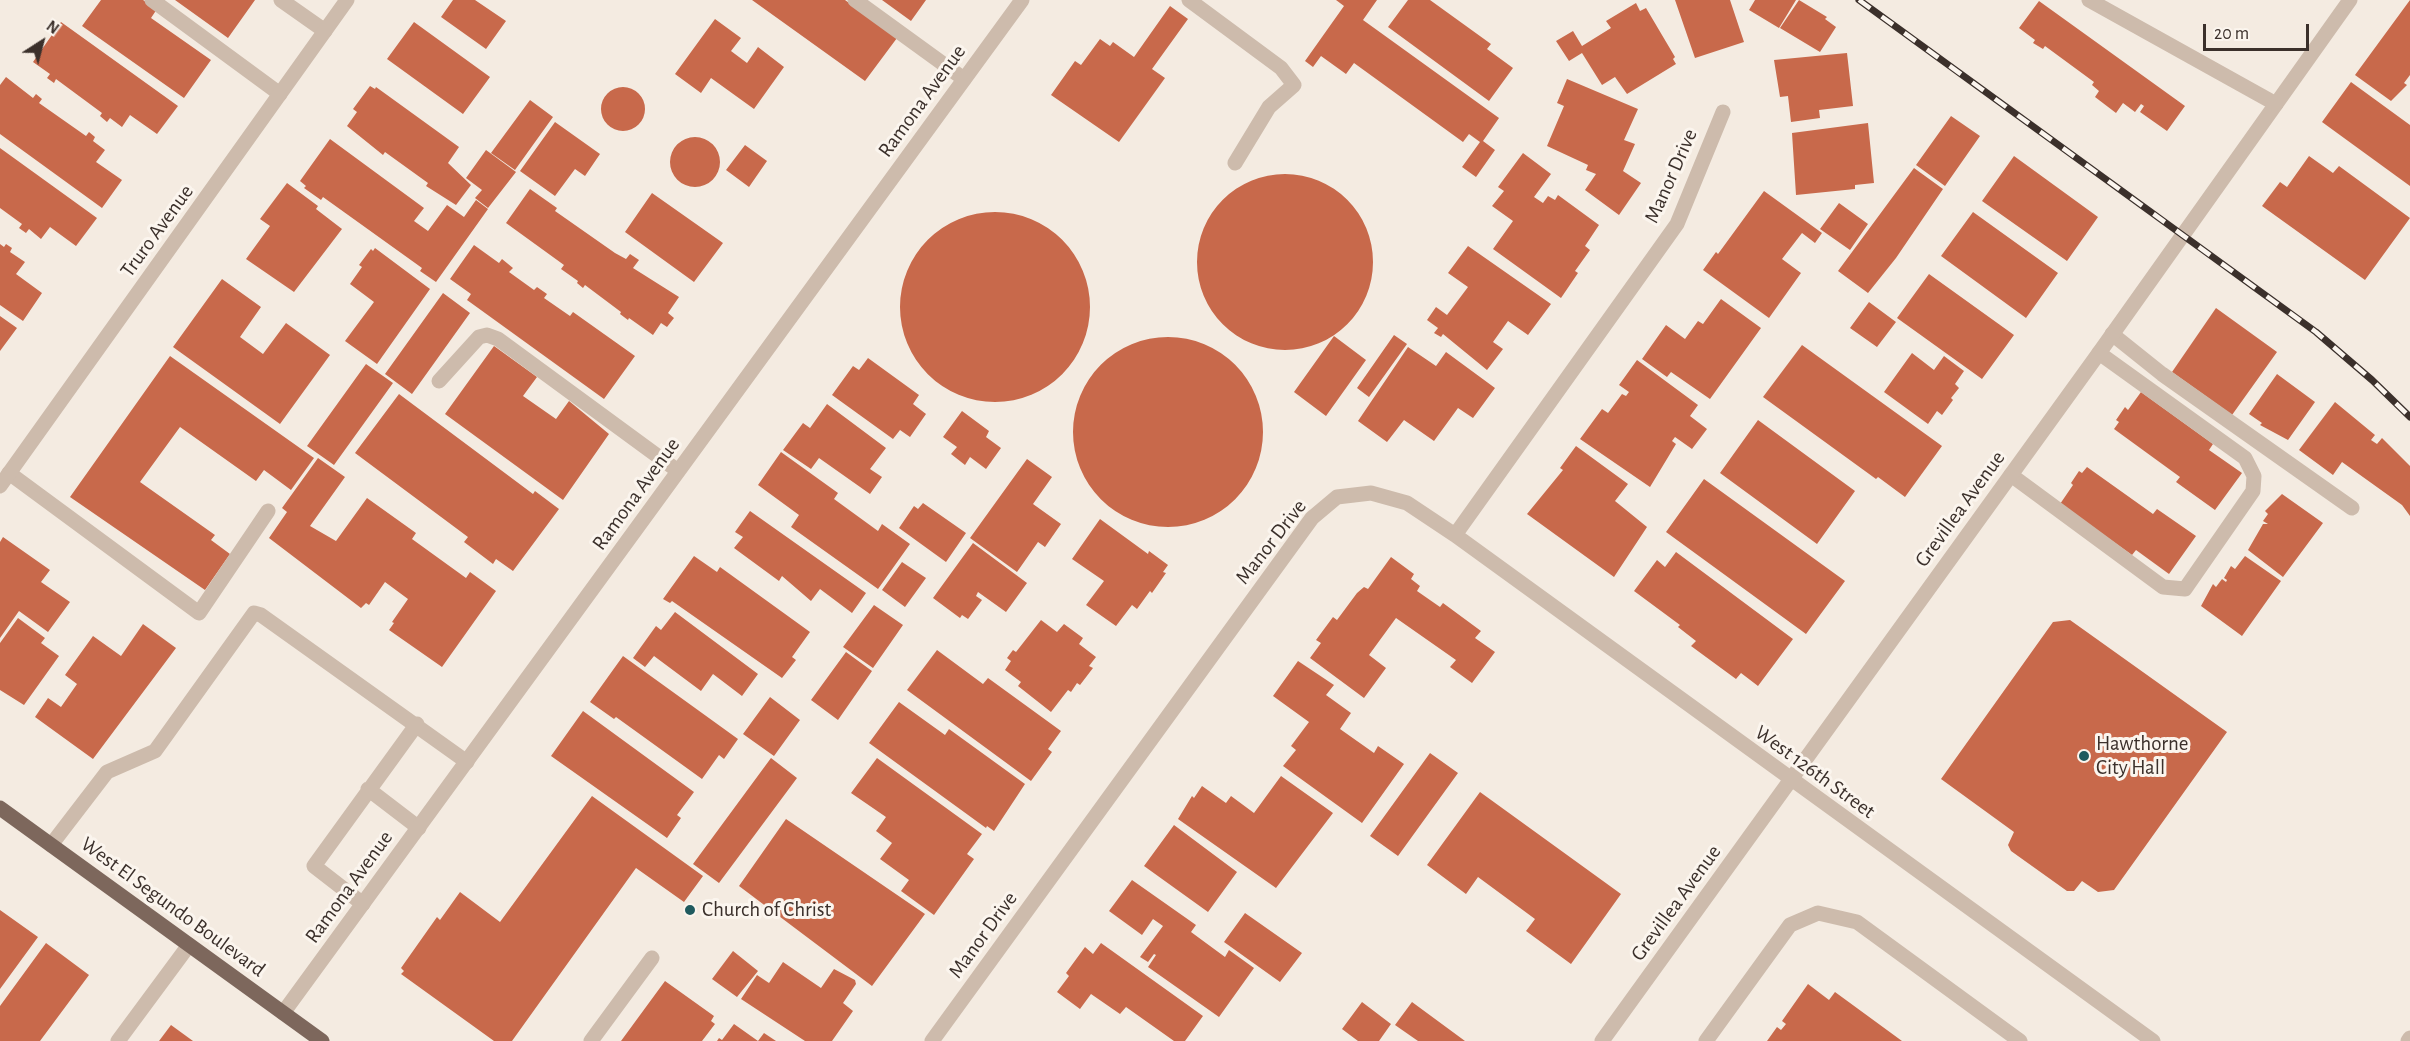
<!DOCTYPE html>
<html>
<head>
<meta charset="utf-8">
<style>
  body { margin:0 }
  #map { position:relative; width:2410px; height:1041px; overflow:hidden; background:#f4ebe1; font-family:"Alegreya Sans",sans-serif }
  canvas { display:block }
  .north { position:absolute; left:12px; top:12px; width:60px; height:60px; -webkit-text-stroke:4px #fbf5ee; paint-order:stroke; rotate:36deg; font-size:16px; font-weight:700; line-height:24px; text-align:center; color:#3b302b }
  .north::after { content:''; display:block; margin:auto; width:21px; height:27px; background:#3b302b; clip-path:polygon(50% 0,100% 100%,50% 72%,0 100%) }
  .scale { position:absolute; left:2203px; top:24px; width:106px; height:27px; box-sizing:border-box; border:3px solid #3b302b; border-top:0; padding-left:8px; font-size:18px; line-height:21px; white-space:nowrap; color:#3b302b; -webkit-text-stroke:4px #fbf5ee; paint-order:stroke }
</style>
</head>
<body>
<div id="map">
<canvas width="2410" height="1041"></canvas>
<div class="north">N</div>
<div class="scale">20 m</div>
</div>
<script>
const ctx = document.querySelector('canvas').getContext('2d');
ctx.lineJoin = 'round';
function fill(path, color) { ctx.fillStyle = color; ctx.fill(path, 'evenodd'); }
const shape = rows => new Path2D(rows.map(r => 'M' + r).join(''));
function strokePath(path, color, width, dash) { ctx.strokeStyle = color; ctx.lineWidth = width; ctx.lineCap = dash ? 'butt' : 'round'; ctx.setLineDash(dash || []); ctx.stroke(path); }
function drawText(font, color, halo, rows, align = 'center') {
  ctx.font = font + ' "Alegreya Sans",sans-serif'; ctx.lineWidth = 6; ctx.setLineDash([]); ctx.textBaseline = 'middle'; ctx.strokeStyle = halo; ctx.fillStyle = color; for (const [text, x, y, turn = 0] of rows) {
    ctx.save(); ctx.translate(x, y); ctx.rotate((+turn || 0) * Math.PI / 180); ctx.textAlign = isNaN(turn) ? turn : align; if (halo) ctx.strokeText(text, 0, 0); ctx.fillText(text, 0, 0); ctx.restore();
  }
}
fill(shape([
  [101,0,143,0,157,9,151,18,211,60,184,98,82,26],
  [175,0,255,0,228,38],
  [453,0,475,0,506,21,486,49,441,17],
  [752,0,845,0,897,38,865,81],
  [882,0,926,0,911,21],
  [1336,0,1377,0,1363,20,1499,118,1483,141,1495,150,1476,177,1462,167,1480,142,1469,134,1463,142,1354,63,1346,74,1321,56,1313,67,1305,61,1344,6],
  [1408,0,1430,0,1491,44,1487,49,1513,68,1489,101,1388,27],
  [1675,0,1730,0,1744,42,1695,58],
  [1755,0,1796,0,1779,28,1749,10],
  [1799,0,1827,17,1825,19,1836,27,1820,52,1780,28],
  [2410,0,2410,75,2404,83,2407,85,2391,101,2355,75],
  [2039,1,2185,106,2167,131,2140,112,2144,106,2141,104,2135,112,2123,103,2116,113,2095,97,2099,91,2092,85,2094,82,2045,46,2043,49,2033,43,2035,40,2019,28],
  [1636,3,1640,11,1646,8,1675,57,1673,59,1676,64,1627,94,1615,77,1602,85,1582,53,1569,61,1556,41,1573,31,1582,46,1611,28,1606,21],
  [1170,6,1188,19,1152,69,1165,78,1119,142,1051,95,1075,61,1081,65,1100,39,1110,46,1113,42,1134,57],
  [715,19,741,38,731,51,747,63,758,47,784,67,754,109,711,78,701,93,675,74],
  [61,22,178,106,157,134,130,115,122,127,110,118,107,122,100,116,102,113,56,79,54,83,47,78,50,74,33,62],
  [414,22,490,77,463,114,387,59],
  [1847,53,1853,106,1819,110,1820,118,1791,122,1788,96,1780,97,1774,60],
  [6,77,33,98,36,94,42,99,39,103,86,136,89,132,95,137,93,141,105,150,96,162,122,180,102,208,0,134,0,85],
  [1567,79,1638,109,1624,140,1635,144,1623,171,1641,183,1619,215,1585,190,1596,174,1586,170,1588,165,1547,146,1564,106,1557,103],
  [2351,82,2410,125,2410,186,2322,122],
  [370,86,375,89,376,87,459,147,448,163,471,185,456,205,426,186,428,183,385,152,383,155,347,126,357,112,353,109],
  '601 109a22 22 0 1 1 44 0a22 22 0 1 1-44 0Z',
  [530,100,553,117,515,170,491,153],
  [1951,116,1980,136,1945,186,1916,165],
  [555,122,600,154,585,176,575,169,555,196,520,171],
  [1868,123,1874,183,1855,185,1855,189,1796,195,1792,133],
  '670 162a25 25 0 1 1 50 0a25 25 0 1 1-50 0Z',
  [330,139,424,208,414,221,428,231,447,205,464,217,476,200,488,209,436,282,420,271,422,268,323,197,321,200,304,188,306,186,300,181],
  [745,145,767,161,749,187,726,170],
  [0,148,97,218,76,246,50,227,41,239,29,229,26,233,19,228,22,224,0,208],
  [486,150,516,172,488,208,475,198,482,190,466,178],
  [1523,153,1551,174,1534,197,1543,203,1548,196,1555,200,1558,195,1599,225,1585,246,1590,250,1575,271,1578,273,1561,298,1493,249,1513,221,1492,206,1504,191,1498,187],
  [2014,156,2098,217,2067,261,1982,201],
  [2309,156,2333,173,2339,166,2410,218,2365,280,2262,206,2280,182,2287,187],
  [1914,168,1943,189,1896,258,1868,293,1838,271],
  '1197 262a88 88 0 1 1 176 0a88 88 0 1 1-176 0Z',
  [287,183,318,206,316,209,342,229,294,292,246,259,270,226,260,219],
  [530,189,557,208,555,211,615,253,626,259,630,254,639,260,633,268,679,297,668,313,674,318,667,327,661,323,653,335,629,318,628,320,620,314,621,312,585,285,583,288,577,283,578,281,561,269,564,265,506,223],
  [1764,191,1822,233,1815,243,1802,233,1782,259,1801,273,1769,318,1703,270,1716,252,1718,254],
  [652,193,723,243,694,282,625,232],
  [1839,203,1868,224,1850,250,1820,229],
  [1973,212,2058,273,2026,318,1941,256],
  '900 307a95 95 0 1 1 190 0a95 95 0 1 1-190 0Z',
  [0,244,4,247,6,244,12,248,10,252,25,262,16,274,42,293,23,321,0,305],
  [474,245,499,263,502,259,513,268,509,272,534,290,537,287,547,294,544,298,570,316,573,312,635,356,604,399,467,300,471,294,450,279],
  [1468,246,1551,304,1528,335,1508,321,1493,342,1503,349,1487,370,1443,334,1441,337,1434,333,1438,328,1427,320,1436,307,1447,315,1468,287,1448,273],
  [375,248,430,289,377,364,345,341,374,302,350,284,362,267,359,265,371,249,373,251],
  [1929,274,2014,335,1982,379,1897,318],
  [222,279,261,307,240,337,263,354,286,323,330,355,280,424,173,347],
  [443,293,470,313,412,394,385,374],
  [1721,299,1761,328,1710,399,1671,372,1667,377,1642,359,1666,325,1685,339,1698,321,1703,324],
  [1869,302,1896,322,1877,347,1850,328],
  [2216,308,2277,352,2232,415,2172,372],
  [0,316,17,328,0,351],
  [1394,335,1407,344,1369,397,1357,388],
  [1334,336,1366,360,1326,416,1294,392],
  '1073 432a95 95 0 1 1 190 0a95 95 0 1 1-190 0Z',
  [1802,345,1942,446,1905,497,1878,477,1876,479,1763,397],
  [494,346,537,377,523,396,556,419,569,401,609,434,563,500,445,414],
  [1408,347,1436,366,1446,352,1495,388,1473,418,1458,408,1434,441,1404,420,1387,442,1358,421],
  [1912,353,1934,370,1944,356,1964,371,1955,384,1959,388,1951,398,1953,400,1942,415,1937,411,1928,424,1884,392],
  [170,356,314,458,291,490,264,470,256,481,180,427,140,482,215,535,211,540,230,554,205,590,70,497],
  [868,358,919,395,913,404,926,414,910,437,900,430,893,439,832,395,853,366,859,370],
  [1637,360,1698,405,1690,416,1707,429,1692,449,1675,437,1672,441,1676,444,1650,487,1580,439,1602,409,1608,413,1622,394,1626,396,1629,392,1619,385],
  [366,364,393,383,334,465,307,446],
  [2277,374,2315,402,2288,440,2260,425,2262,423,2249,414],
  [2141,392,2213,444,2209,450,2242,473,2215,510,2176,482,2180,477,2114,429,2119,422,2116,420,2125,407,2128,410],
  [399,394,533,494,535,491,559,509,513,571,496,559,493,564,464,542,468,537,355,453],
  [2335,402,2375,435,2371,440,2377,444,2382,438,2410,466,2410,516,2402,505,2342,462,2333,475,2299,450],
  [827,404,886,448,870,469,882,477,870,494,819,458,811,469,783,450,803,423,810,428],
  [962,411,989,431,986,437,1001,448,986,469,970,457,965,465,951,454,957,447,943,437],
  [1758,420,1855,491,1817,544,1720,473],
  [1576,446,1628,484,1615,501,1647,527,1614,577,1527,514,1563,470,1560,468],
  [781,452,838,493,834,499,878,531,882,524,910,544,878,589,791,527,799,515,758,485],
  [318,458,345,477,310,526,336,541,367,498,416,533,412,539,466,578,470,572,496,591,442,667,389,630,394,623,392,622,408,599,385,582,369,605,366,603,361,608,269,538,287,512,282,508],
  [1027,459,1052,477,1033,504,1061,524,1045,547,1038,542,1017,572,970,538],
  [2087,467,2153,514,2157,509,2196,536,2169,574,2136,550,2132,555,2060,504,2073,485,2071,483,2079,471,2082,473],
  [1704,479,1845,581,1806,634,1666,532],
  [2282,494,2323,523,2283,577,2248,550,2263,524,2268,524,2263,521,2268,514,2265,511],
  [923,503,966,533,946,562,899,528,914,506,918,509],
  [750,511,866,593,852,613,820,589,811,601,782,576,779,581,734,548,743,537,735,532],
  [1100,519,1148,554,1149,551,1168,565,1163,572,1166,573,1152,593,1150,591,1137,609,1132,605,1116,626,1086,605,1104,581,1072,559],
  [3,537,50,570,41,582,70,602,48,632,19,611,0,638,0,542],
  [973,543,1027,583,1006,612,978,592,976,596,982,600,968,619,962,615,960,618,933,598],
  [1676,552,1793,639,1758,686,1741,673,1736,679,1691,646,1696,641,1678,627,1680,625,1634,591,1657,560,1665,567],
  [694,556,717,572,720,567,810,632,792,657,796,660,782,678,672,601,670,603,663,599],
  [2245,556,2281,581,2242,636,2201,606,2213,584,2216,587,2222,579,2226,582,2227,580,2224,578,2231,566,2235,569],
  [1391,557,1414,574,1411,579,1420,586,1417,591,1440,607,1443,603,1481,631,1475,638,1495,652,1472,683,1450,667,1456,660,1396,618,1369,655,1386,668,1364,698,1310,658,1321,643,1316,640,1333,617,1337,620,1357,593,1364,587,1368,589],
  [902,562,926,578,905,607,882,590],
  [874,605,903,625,873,668,843,647],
  [675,612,758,674,742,696,713,674,701,691,654,656,645,667,633,658,656,626,661,630],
  [18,618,45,638,41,643,59,656,24,705,0,690,0,643],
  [1041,620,1057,632,1064,624,1083,638,1079,644,1096,657,1089,666,1093,668,1080,685,1077,683,1071,692,1068,690,1051,712,1018,686,1021,682,1005,670,1011,661,1007,658,1013,650,1016,652],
  [2070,620,2227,732,2114,890,2098,892,2082,881,2074,891,2067,891,2011,851,2008,845,2014,832,1941,779,2053,622],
  [143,624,176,648,93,759,35,717,48,698,61,707,77,684,65,675,93,636,121,656],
  [937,650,983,684,988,678,1061,731,1048,749,1052,752,1031,781,907,690],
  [846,652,872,671,838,720,811,700],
  [623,656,738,739,724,759,719,755,702,779,616,717,614,719,590,702],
  [1298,661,1334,685,1326,695,1351,713,1340,729,1374,753,1378,746,1404,764,1362,823,1283,766,1296,750,1291,746,1309,722,1273,696],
  [770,697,800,720,774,756,743,734],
  [899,702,945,735,949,729,1025,784,994,831,987,826,986,828,869,743],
  [583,711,694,792,677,815,681,818,667,838,551,756],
  [1430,753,1458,773,1398,856,1370,836],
  [771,758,797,778,719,883,693,864],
  [877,758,982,834,967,854,974,859,934,915,901,891,909,880,880,859,892,843,876,831,886,817,851,793],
  [1281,776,1333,813,1276,888,1178,819,1192,796,1194,798,1202,786,1226,803,1231,796,1254,813],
  [1480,792,1621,894,1571,964,1526,931,1535,919,1478,877,1466,894,1427,865],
  [592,796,703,876,684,902,636,868,512,1041,494,1041,401,974,404,971,401,968,437,917,440,920,460,892,500,922],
  [786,819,925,914,872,986,739,886],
  [1174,825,1237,872,1208,912,1144,866],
  [1132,880,1196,925,1191,932,1225,957,1229,950,1254,968,1219,1017,1148,967,1156,955,1154,954,1148,962,1140,957,1163,926,1153,919,1142,935,1109,911],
  [0,910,38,937,0,989],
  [1245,913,1302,953,1280,982,1224,942],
  [46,943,89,975,40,1041,0,1041,0,1006],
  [1101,943,1203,1016,1185,1041,1174,1041,1126,1007,1120,1014,1091,994,1080,1009,1057,992,1069,976,1066,973,1085,947,1093,954],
  [733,951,758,971,737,997,712,979],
  [783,962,821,988,834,969,855,980,856,984,843,1003,853,1011,832,1041,805,1041,741,999,757,975,769,983],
  [665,981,714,1016,711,1021,715,1024,702,1041,621,1041],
  [1808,984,1829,1000,1835,992,1902,1041,1767,1041,1777,1027,1781,1030,1786,1024,1782,1021],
  [1362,1002,1391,1024,1379,1041,1358,1041,1342,1029],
  [1412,1002,1465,1041,1418,1041,1395,1025],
  [734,1024,758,1041,717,1041,719,1038,722,1040],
  [171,1025,193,1041,159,1041],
  [764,1033,776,1041,758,1041]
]), '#c8694b');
strokePath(shape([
  [152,0,280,94],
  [281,0,325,31],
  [855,0,964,79],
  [1189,0,1281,68,1294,85,1269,107,1235,163],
  [2089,0,2276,104],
  [2112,334,2162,374,2352,508],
  [439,381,479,337,487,335,498,339,678,471],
  [9,473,199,613,268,511],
  [2011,475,2163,587,2185,589,2253,491,2254,476,2245,458,2099,353],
  [368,789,419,828],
  [51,845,107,772,155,751,254,613,261,615,467,762],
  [363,904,314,866,417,724],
  [591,1041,652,958],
  [1706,1041,1790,925,1818,913,1857,922,2020,1041],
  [2408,1041,2410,1038]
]), '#cdbbac', 15);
strokePath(shape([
  [0,486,347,0],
  [1455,535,1677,224,1723,112],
  [118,1041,189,945],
  [932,1041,1312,518,1337,497,1371,493,1407,503,1455,535,2153,1041],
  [1602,1041,2099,353,2350,0]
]), '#cdbbac', 15);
strokePath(shape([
  [283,1013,1022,0]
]), '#cdbbac', 15);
strokePath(shape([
  [0,808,322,1041]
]), '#7d675c', 15);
const rail = shape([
  [1859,0,2316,332,2372,380,2410,417]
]);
strokePath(rail, '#3b302b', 7);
strokePath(rail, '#fbf5ee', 4.5, [14]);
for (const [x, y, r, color] of [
  [2084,756,6,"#1f5a5e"],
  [690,910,6,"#1f5a5e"]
]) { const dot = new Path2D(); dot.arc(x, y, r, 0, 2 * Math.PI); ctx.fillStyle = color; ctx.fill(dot); strokePath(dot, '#fbf5ee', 2); }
drawText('21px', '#3b302b', '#fbf5ee', [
  ["Ramona Avenue",922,101,-54],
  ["Manor Drive",1671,176,-66],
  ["Truro Avenue",157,231,-54],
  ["Ramona Avenue",636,494,-54],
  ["Grevillea Avenue",1960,509,-54],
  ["Manor Drive",1271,542,-52],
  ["West 126th Street",1815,772,36],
  ["Ramona Avenue",349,887,-54],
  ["Grevillea Avenue",1676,903,-54],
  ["West El Segundo Boulevard",173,907,36],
  ["Manor Drive",983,935,-54]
]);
drawText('21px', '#3b302b', '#fbf5ee', [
  ["Hawthorne",2096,744],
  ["City Hall",2096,768],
  ["Church of Christ",702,910]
], 'left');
</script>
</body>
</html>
